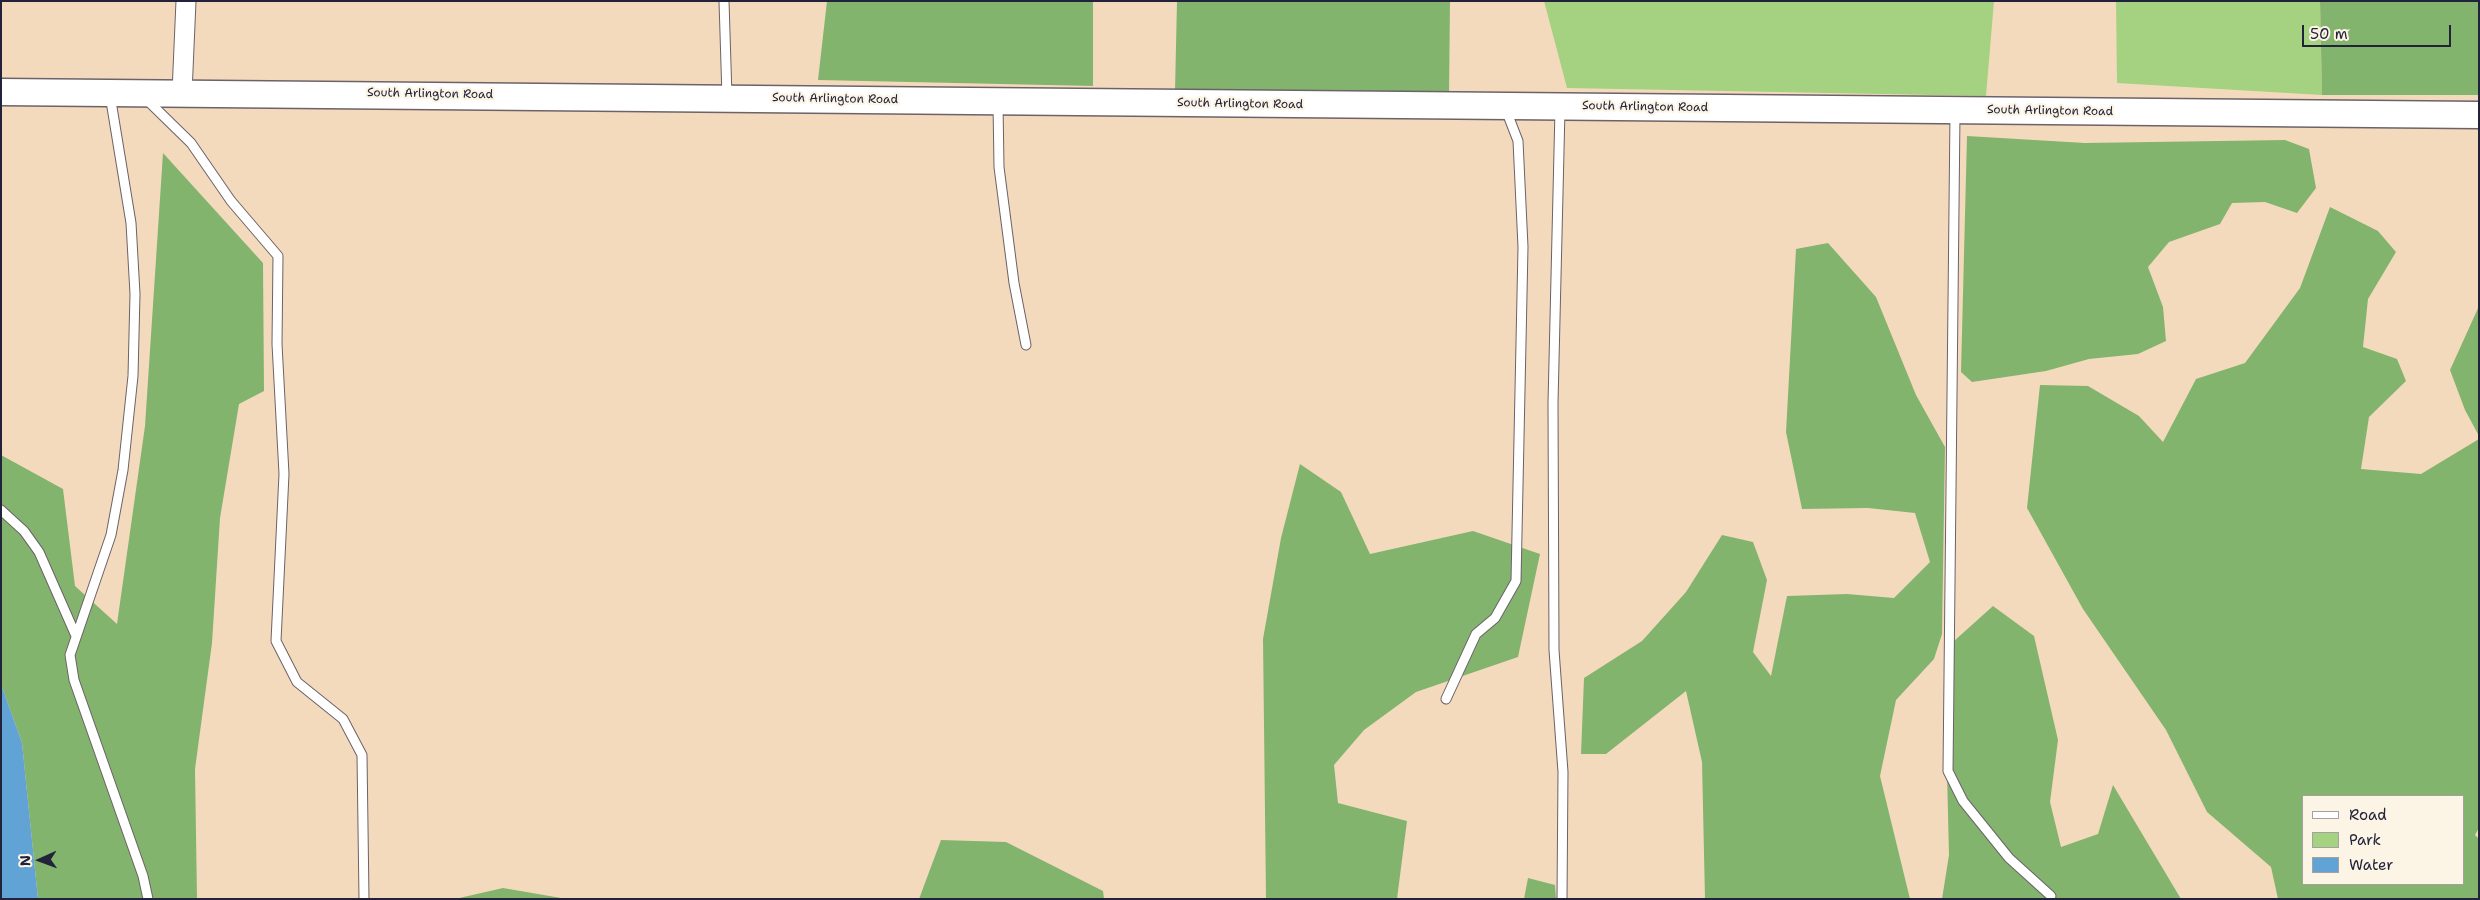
<!DOCTYPE html>
<html>
<head>
<meta charset="utf-8">
<style>
  body { margin:0 }
  #map { position:relative; width:2480px; height:900px; overflow:hidden; background:#f4dabd; font-family:"Shantell Sans",sans-serif }
  canvas { display:block }
  .frame { position:absolute; inset:0; border:2px solid #22223b; pointer-events:none }
  .legend { position:absolute; left:2302px; top:795px; width:162px; height:90px; box-sizing:border-box; background:#fcf5e5; border:1px solid #a5a1a1; margin:0; padding:6px 9px; list-style:none; font-size:15px; color:#22223b }
  .legend li { display:flex; align-items:center; gap:10px; height:25px }
  .legend b { width:25px; border:1px solid #a5a1a1 }
  .north { position:absolute; left:15px; top:835px; width:50px; height:50px; -webkit-text-stroke:4px #fcf5e5; paint-order:stroke; rotate:268deg; font-size:14px; font-weight:700; line-height:20px; text-align:center; color:#22223b }
  .north::after { content:''; display:block; margin:auto; width:18px; height:22px; background:#22223b; clip-path:polygon(50% 0,100% 100%,50% 72%,0 100%) }
  .scale { position:absolute; left:2302px; top:25px; width:149px; height:22px; box-sizing:border-box; border:2px solid #22223b; border-top:0; padding-left:6px; font-size:15px; line-height:18px; white-space:nowrap; color:#22223b; -webkit-text-stroke:4px #fcf5e5; paint-order:stroke }
</style>
</head>
<body>
<div id="map">
<canvas width="2480" height="900"></canvas>
<div class="frame"></div>
<ul class="legend">
<li><b style="height:6px;background:#fff"></b>Road</li>
<li><b style="height:14px;background:#a4d280"></b>Park</li>
<li><b style="height:14px;background:#60a3d4"></b>Water</li>
</ul>
<div class="north">N</div>
<div class="scale">50 m</div>
</div>
<script>
const ctx = document.querySelector('canvas').getContext('2d');
ctx.lineJoin = 'round';
function fill(path, color) { ctx.fillStyle = color; ctx.fill(path, 'evenodd'); }
const shape = rows => new Path2D(rows.map(r => 'M' + r).join(''));
function strokePath(path, color, width, dash) { ctx.strokeStyle = color; ctx.lineWidth = width; ctx.lineCap = dash ? 'butt' : 'round'; ctx.setLineDash(dash || []); ctx.stroke(path); }
function drawText(font, color, halo, rows, align = 'center') {
  ctx.font = font + ' "Shantell Sans",sans-serif'; ctx.lineWidth = 4.5; ctx.setLineDash([]); ctx.textBaseline = 'middle'; ctx.strokeStyle = halo; ctx.fillStyle = color; for (const [text, x, y, turn = 0] of rows) {
    ctx.save(); ctx.translate(x, y); ctx.rotate((+turn || 0) * Math.PI / 180); ctx.textAlign = isNaN(turn) ? turn : align; if (halo) ctx.strokeText(text, 0, 0); ctx.fillText(text, 0, 0); ctx.restore();
  }
}
fill(shape([
  [1544,1,1994,1,1986,96,1567,88],
  [2116,1,2320,1,2322,95,2117,83]
]), '#a4d280');
fill(shape([
  [827,1,1093,1,1093,86,818,80],
  [1177,1,1450,1,1449,96,1175,91],
  [2320,1,2479,1,2479,95,2322,95],
  [1967,136,2085,143,2285,140,2309,149,2316,188,2297,213,2265,202,2232,203,2220,224,2169,242,2148,267,2163,307,2166,341,2138,354,2089,359,2046,371,1972,382,1961,372],
  [163,153,263,263,264,391,239,404,220,518,212,643,195,769,197,899,38,899,22,743,1,684,1,455,63,489,75,586,117,624,145,426],
  [2330,207,2378,231,2396,252,2368,299,2363,347,2397,359,2406,381,2369,417,2361,469,2421,474,2479,439,2479,828,2475,835,2479,839,2479,899,2278,899,2271,867,2207,812,2166,730,2083,609,2027,508,2040,385,2088,386,2139,416,2163,442,2196,379,2245,363,2300,288],
  [2304,796,2464,796,2464,884,2304,884],
  [1828,243,1876,297,1916,395,1945,447,1942,634,1934,659,1896,700,1880,776,1910,899,1705,899,1702,762,1686,691,1606,754,1581,754,1584,678,1642,641,1686,592,1722,535,1753,542,1767,580,1753,652,1771,676,1787,596,1847,594,1894,598,1930,562,1915,513,1868,508,1802,509,1786,432,1796,249],
  [2479,306,2479,436,2465,410,2450,370],
  [1300,464,1341,492,1370,554,1473,531,1540,554,1518,657,1416,692,1364,730,1334,765,1338,803,1407,821,1397,899,1266,899,1263,639,1281,538],
  [1993,606,2034,636,2058,740,2050,802,2061,847,2098,834,2113,785,2181,899,1942,899,1949,855,1944,650],
  [941,840,1006,842,1103,891,1104,899,919,899],
  [1528,878,1555,885,1556,899,1524,899],
  [503,888,567,899,455,899]
]), '#83b46e');
fill(shape([
  [1,684,22,743,38,899,1,899]
]), '#60a3d4');
const lane = shape([
  [724,1,727,97],
  [110,95,131,223,135,294,133,376,123,470,111,535,70,655,74,680,143,876,148,899],
  [147,100,191,143,231,201,278,256,277,344,284,474,276,641,297,682,343,719,362,755,364,899],
  [998,104,999,167,1014,283,1026,345],
  [1560,109,1553,403,1554,650,1563,772,1562,899],
  [1955,113,1948,771,1963,801,2009,858,2051,896],
  [1,510,24,531,39,552,76,636],
  [1446,699,1476,634,1495,618,1516,581,1523,247,1518,141,1506,110]
]);
const street = shape([
  [182,93,186,1]
]);
const secondary = shape([
  [1,92,2479,115]
]);
strokePath(lane, '#6c6268', 11);
strokePath(street, '#6c6268', 21);
strokePath(secondary, '#6c6268', 29);
strokePath(lane, '#fff', 9);
strokePath(street, '#fff', 19);
strokePath(secondary, '#fff', 26);
drawText('12px', '#22223b', '#fcf5e5', [
  ["South Arlington Road",430,94,1],
  ["South Arlington Road",835,99,1],
  ["South Arlington Road",1240,104,1],
  ["South Arlington Road",1645,107,1],
  ["South Arlington Road",2050,111,1]
]);
</script>
</body>
</html>
